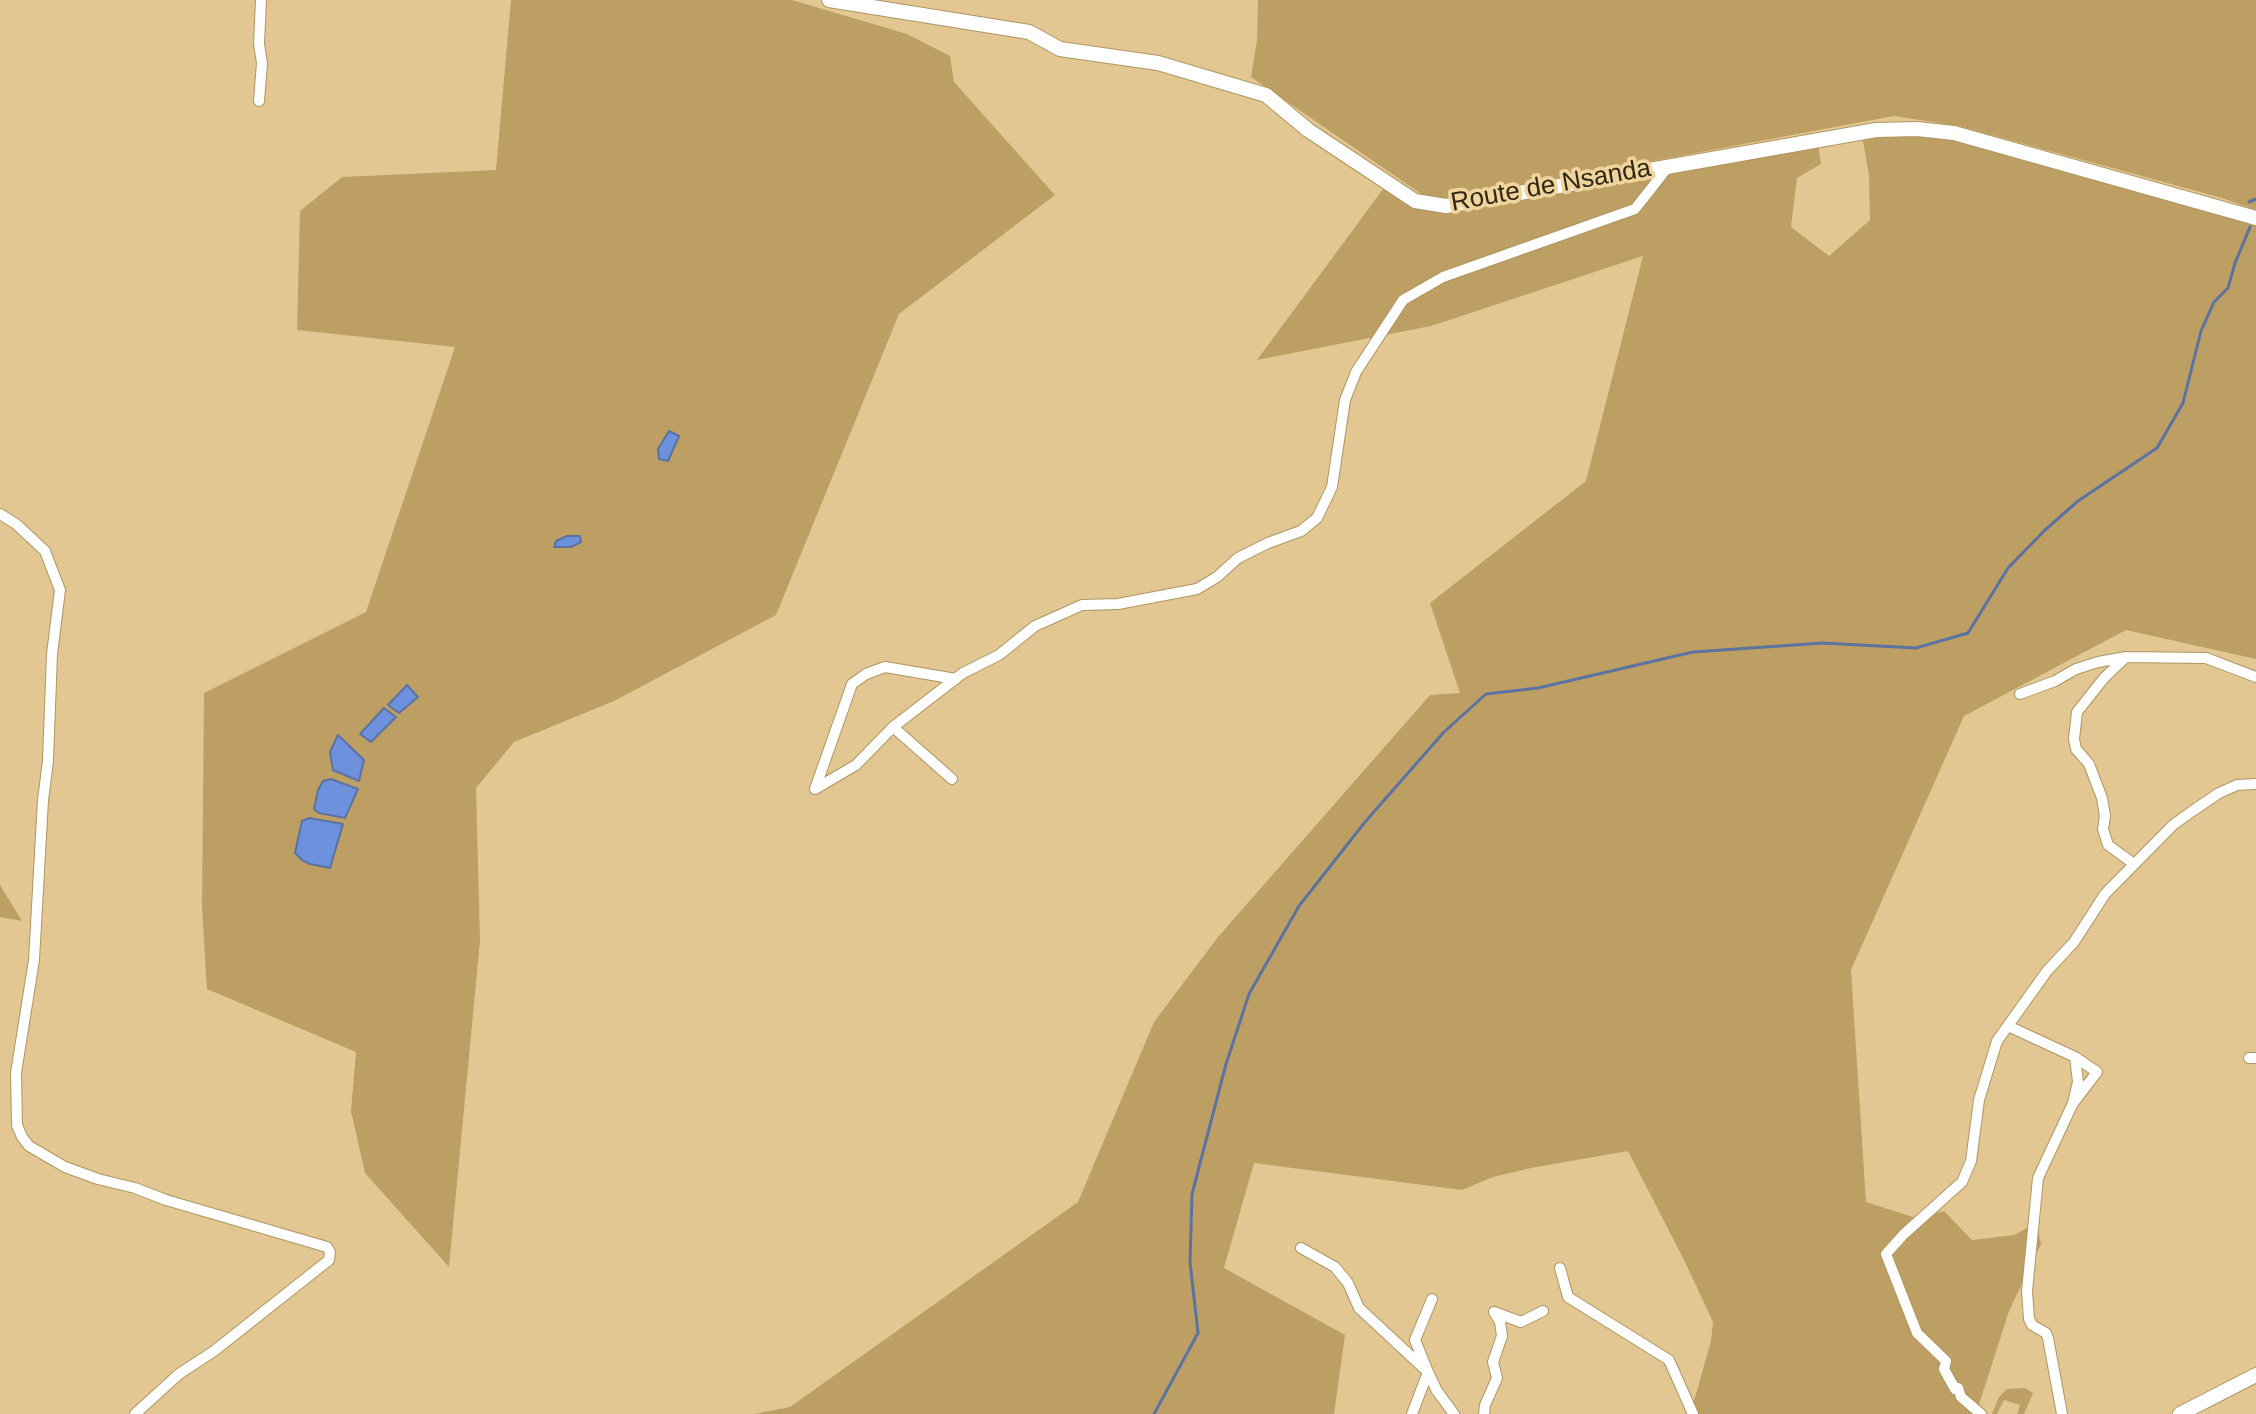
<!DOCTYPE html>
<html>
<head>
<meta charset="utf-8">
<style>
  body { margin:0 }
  canvas { display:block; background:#e2c792 }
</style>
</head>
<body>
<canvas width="2256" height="1414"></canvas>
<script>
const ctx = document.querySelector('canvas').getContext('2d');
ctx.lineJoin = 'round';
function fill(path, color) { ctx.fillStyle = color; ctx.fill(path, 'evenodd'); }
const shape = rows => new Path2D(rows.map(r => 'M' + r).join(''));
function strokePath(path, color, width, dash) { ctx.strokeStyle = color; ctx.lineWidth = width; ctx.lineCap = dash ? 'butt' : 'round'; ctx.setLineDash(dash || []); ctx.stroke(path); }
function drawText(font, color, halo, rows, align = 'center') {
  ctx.font = font + ' Arial,sans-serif'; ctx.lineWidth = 7; ctx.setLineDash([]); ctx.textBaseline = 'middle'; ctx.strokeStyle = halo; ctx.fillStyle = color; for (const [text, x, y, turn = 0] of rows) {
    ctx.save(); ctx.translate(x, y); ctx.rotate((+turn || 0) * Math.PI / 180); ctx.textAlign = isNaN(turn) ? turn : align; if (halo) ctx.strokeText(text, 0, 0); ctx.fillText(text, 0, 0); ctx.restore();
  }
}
fill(shape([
  [511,0,792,0,907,34,950,56,954,82,1055,195,899,314,776,615,614,701,514,742,476,788,480,941,449,1267,365,1173,351,1111,356,1052,207,989,202,907,204,693,366,612,455,347,297,330,300,211,342,177,496,170],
  [1258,0,2256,0,2256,210,2222,198,1959,126,1894,116,1433,202,1251,77,1257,40],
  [1862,135,1953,135,2256,222,2256,659,2126,630,1964,716,1851,970,1866,1202,1916,1218,1944,1211,1972,1240,2014,1235,2027,1228,2038,1230,2041,1244,2009,1311,1976,1414,1696,1414,1692,1408,1711,1341,1713,1322,1685,1262,1628,1151,1531,1168,1493,1177,1462,1190,1254,1163,1224,1268,1345,1335,1334,1414,754,1414,790,1407,1078,1202,1154,1022,1218,937,1430,695,1460,693,1430,603,1586,481,1643,256,1431,326,1257,360,1386,185,1412,204,1818,143,1821,164,1797,178,1791,227,1829,256,1870,220,1869,175],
  [0,885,22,921,0,917],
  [2025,1388,2033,1393,2024,1414,2017,1414,2020,1405,2004,1400,1997,1414,1992,1414,1999,1397,2007,1389]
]), '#be9f63');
const water = shape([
  [669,431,679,436,668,461,659,459,658,449,669,431],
  [567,536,580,536,581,542,571,547,554,547,556,541,567,536],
  [407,685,418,697,399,713,388,705,407,685],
  [384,708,396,717,371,742,360,734,384,708],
  [338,735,364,760,359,781,333,770,330,752,338,735],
  [331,779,358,789,345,818,319,813,314,809,318,790,323,781,331,779],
  [309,818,343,824,330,868,310,864,302,860,295,853,302,821,309,818]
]);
fill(water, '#6d91dc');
strokePath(water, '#5c72a0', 2);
strokePath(shape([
  [2249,202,2256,199],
  [1154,1414,1198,1333,1190,1262,1192,1194,1226,1064,1249,994,1299,906,1365,822,1444,732,1486,694,1538,688,1693,652,1823,643,1916,648,1968,633,2008,568,2045,530,2078,501,2157,448,2183,403,2201,331,2214,302,2228,288,2235,263,2250,227]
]), '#5c72a0', 3);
const street = shape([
  [259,101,262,63,259,44,261,0],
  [0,514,16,524,45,551,60,590,52,654,48,761,43,800,34,960,16,1073,17,1125,22,1137,29,1146,65,1167,98,1179,135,1188,166,1200,327,1247,330,1252,329,1260,214,1351,179,1374,135,1414],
  [2126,657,2104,678,2077,712,2074,739,2076,749,2089,764,2102,798,2105,816,2103,829,2108,845,2134,864],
  [2020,694,2055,681,2076,669,2098,662,2126,657,2206,658,2256,677],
  [893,727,952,779],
  [815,789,856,765,893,727,963,673,999,655,1035,626,1082,605,1118,604,1197,589,1217,577,1238,558,1268,543,1301,531,1317,518,1332,487,1345,400,1356,372,1403,300,1443,277,1635,209,1668,167],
  [815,789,852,684,866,674,885,667,956,679],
  [2008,1026,2075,1057,2097,1072,2074,1102],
  [2249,1058,2256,1058],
  [1301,1248,1335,1267,1348,1283,1359,1308,1428,1372,1415,1340,1432,1299],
  [1560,1268,1568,1297,1669,1360,1693,1414],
  [1494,1312,1521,1322,1543,1311],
  [1428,1372,1437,1391,1454,1414],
  [1412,1414,1428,1372],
  [1484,1414,1485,1405,1497,1378,1493,1362,1502,1336,1500,1322,1494,1312],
  [1981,1414,1961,1397,1958,1388,1955,1389,1944,1369,1946,1361,1917,1333,1886,1254,1904,1234,1962,1182,1971,1161,1979,1100,1997,1041,2047,971,2074,942,2105,894,2173,825,2191,812,2219,793,2237,785,2256,784],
  [2062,1414,2048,1338,2046,1333,2032,1325,2029,1319,2027,1291,2038,1178,2073,1103,2078,1082,2075,1057]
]);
const secondary = shape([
  [829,0,1029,32,1060,49,1158,63,1266,95,1308,130,1415,201,1446,206,1876,130,1917,129,1954,133,2256,218],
  [2180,1414,2256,1375]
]);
strokePath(street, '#af9561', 12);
strokePath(secondary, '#af9561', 16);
strokePath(street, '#fff', 10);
strokePath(secondary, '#fff', 14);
drawText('26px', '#332813', '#f0d49e', [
  ["Route de Nsanda",1551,186,-10]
]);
</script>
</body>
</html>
